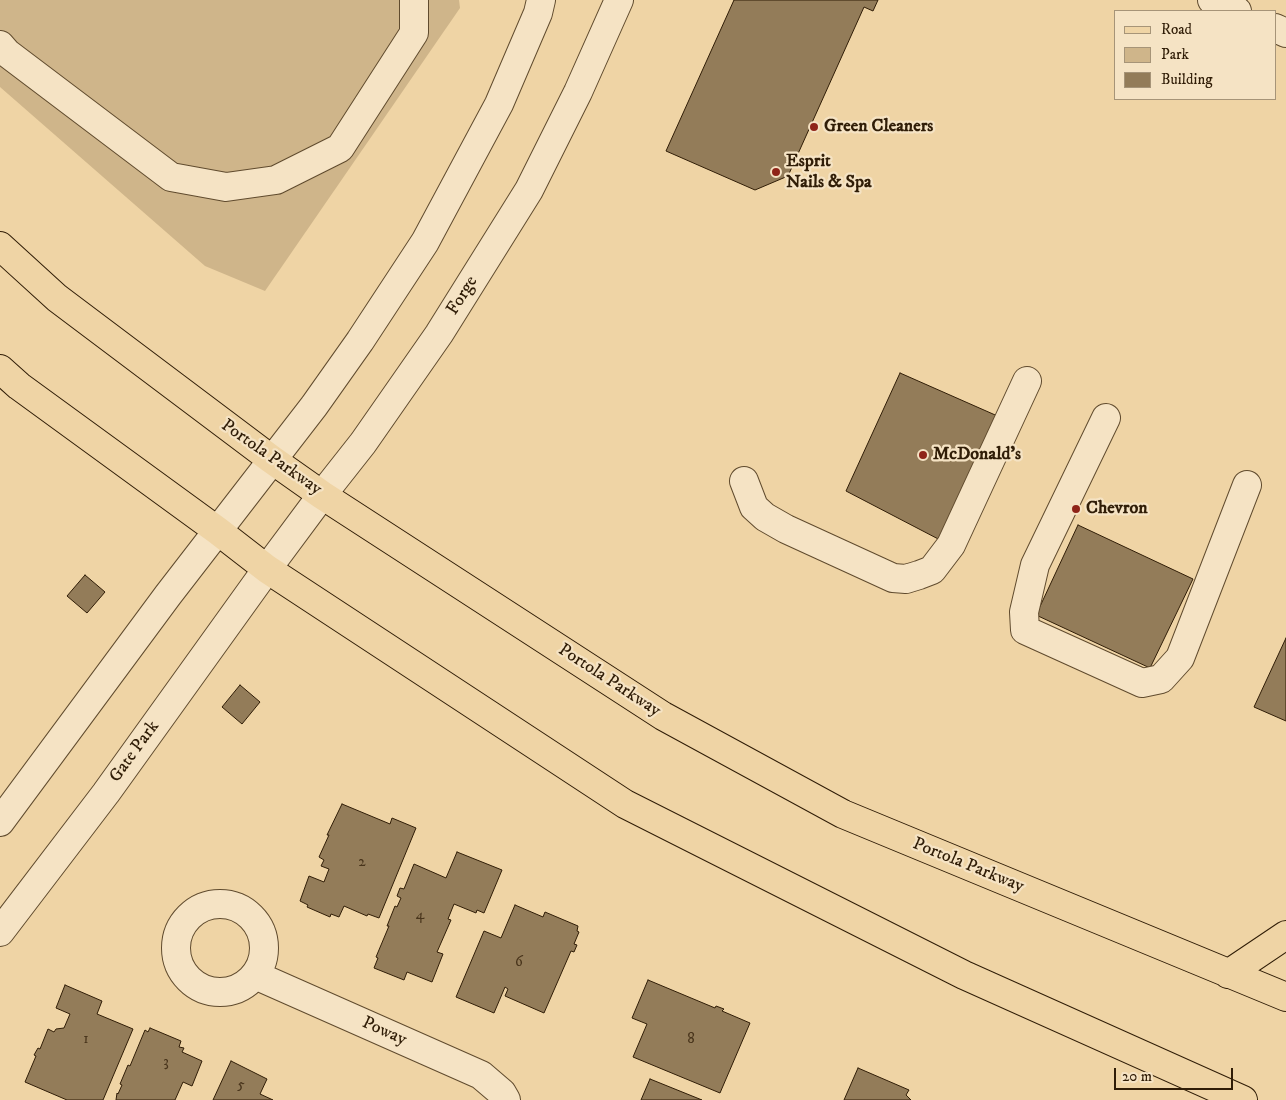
<!DOCTYPE html>
<html>
<head>
<meta charset="utf-8">
<style>
  body { margin:0 }
  #map { position:relative; width:1286px; height:1100px; overflow:hidden; background:#efd4a5; font-family:"IM FELL DW Pica",serif }
  canvas { display:block }
  .legend { position:absolute; left:1114px; top:10px; width:162px; height:90px; box-sizing:border-box; background:#f5e3c4; border:1px solid #a69478; margin:0; padding:6px 9px; list-style:none; font-size:15px; color:#301d07 }
  .legend li { display:flex; align-items:center; gap:10px; height:25px }
  .legend b { width:25px; border:1px solid #a69478 }
  .scale { position:absolute; left:1114px; top:1068px; width:119px; height:22px; box-sizing:border-box; border:2px solid #301d07; border-top:0; padding-left:6px; font-size:15px; line-height:18px; white-space:nowrap; color:#301d07; -webkit-text-stroke:4px #f5e3c4; paint-order:stroke }
</style>
</head>
<body>
<div id="map">
<canvas width="1286" height="1100"></canvas>
<ul class="legend">
<li><b style="height:6px;background:#efd4a5"></b>Road</li>
<li><b style="height:14px;background:#cfb58a"></b>Park</li>
<li><b style="height:14px;background:#937c59"></b>Building</li>
</ul>
<div class="scale">20 m</div>
</div>
<script>
const ctx = document.querySelector('canvas').getContext('2d');
ctx.lineJoin = 'round';
function fill(path, color) { ctx.fillStyle = color; ctx.fill(path, 'evenodd'); }
const shape = rows => new Path2D(rows.map(r => 'M' + r).join(''));
function strokePath(path, color, width, dash) { ctx.strokeStyle = color; ctx.lineWidth = width; ctx.lineCap = dash ? 'butt' : 'round'; ctx.setLineDash(dash || []); ctx.stroke(path); }
function drawText(font, color, halo, rows, align = 'center') {
  ctx.font = font + ' "IM FELL DW Pica",serif'; ctx.lineWidth = 4.5; ctx.setLineDash([]); ctx.textBaseline = 'middle'; ctx.strokeStyle = halo; ctx.fillStyle = color; for (const [text, x, y, turn = 0] of rows) {
    ctx.save(); ctx.translate(x, y); ctx.rotate((+turn || 0) * Math.PI / 180); ctx.textAlign = isNaN(turn) ? turn : align; if (halo) ctx.strokeText(text, 0, 0); ctx.fillText(text, 0, 0); ctx.restore();
  }
}
fill(shape([
  [0,0,459,0,460,8,265,291,205,266,0,87]
]), '#cfb58a');
const building = shape([
  [734,0,878,0,873,11,864,7,788,176,755,190,666,151,734,0],
  [900,373,1002,418,944,542,846,491,900,373],
  [1078,525,1193,579,1150,668,1036,615,1078,525],
  [85,575,105,592,87,613,67,596,85,575],
  [1286,638,1286,721,1254,707,1286,638],
  [240,685,260,702,242,724,222,707,240,685],
  [342,804,390,824,392,818,416,828,379,918,368,914,367,916,344,906,339,917,331,914,330,917,307,907,308,905,300,901,309,876,324,882,329,869,321,866,324,860,319,857,329,835,327,835,342,804],
  [457,852,502,870,484,913,477,910,476,913,454,904,448,919,451,920,437,952,443,954,432,982,407,972,404,980,374,968,378,958,376,957,389,926,387,926,395,906,397,907,401,898,397,896,400,888,404,889,414,864,446,878,457,852],
  [515,905,543,917,545,912,578,926,577,931,579,932,574,944,577,945,574,952,571,951,544,1013,505,996,508,989,505,987,494,1013,456,997,484,931,501,938,515,905],
  [648,980,715,1008,716,1006,724,1009,722,1011,750,1023,720,1093,633,1057,647,1024,632,1018,648,980],
  [65,985,102,1001,97,1014,133,1029,103,1100,67,1100,25,1082,36,1056,34,1055,38,1048,40,1049,48,1029,54,1032,56,1029,64,1028,70,1014,56,1008,65,985],
  [150,1028,181,1041,179,1047,184,1048,182,1052,202,1061,192,1086,183,1082,175,1100,116,1100,117,1093,118,1094,122,1085,120,1084,128,1065,130,1066,145,1030,148,1032,150,1028],
  [231,1061,267,1079,260,1094,273,1100,213,1100,231,1061],
  [858,1068,909,1090,906,1095,911,1100,844,1100,858,1068],
  [650,1079,702,1100,641,1100,650,1079]
]);
fill(building, '#937c59');
strokePath(building, '#301d07', 1);
const minor = shape([
  [1212,0,1237,11],
  [1275,28,1286,33],
  [0,45,7,53,171,177,226,187,276,180,340,148,414,33,414,0],
  [1106,418,1035,565,1024,612,1025,630,1142,683,1161,679,1180,658,1247,485],
  [744,481,754,507,765,517,786,529,893,578,906,579,919,575,932,570,951,545,1027,381],
  [0,822,168,595,314,406,360,341,425,242,499,104,538,13,541,0],
  '176 948a44 44 0 1 1 88 0a44 44 0 1 1-88 0Z',
  [0,932,106,793,267,569,322,495,363,443,439,334,529,190,578,92,619,0],
  [255,975,481,1075,502,1093,506,1100]
]);
const major = shape([
  [0,246,57,298,271,459,322,495,663,716,843,814,1286,997],
  [0,369,19,386,218,531,267,569,625,804,964,975,1243,1100],
  [1228,974,1286,935]
]);
strokePath(minor, '#604b2e', 30);
strokePath(major, '#301d07', 30);
strokePath(minor, '#f5e3c4', 28);
strokePath(major, '#efd4a5', 28);
for (const [x, y, r, color] of [
  [814,127,5,"#8f2418"],
  [776,172,5,"#8f2418"],
  [923,455,5,"#8f2418"],
  [1076,509,5,"#8f2418"]
]) { const dot = new Path2D(); dot.arc(x, y, r, 0, 2 * Math.PI); ctx.fillStyle = color; ctx.fill(dot); strokePath(dot, '#f5e3c4', 2); }
drawText('15px', '#49351c', null, [
  ["2",362,863],
  ["4",420,916],
  ["6",519,963],
  ["1",86,1040],
  ["8",691,1040],
  ["3",166,1063],
  ["5",241,1086]
]);
drawText('bold 18px', '#301d07', '#f5e3c4', [
  ["Green Cleaners",824,127],
  ["Esprit",786,162],
  ["Nails & Spa",786,183],
  ["McDonald's",933,455],
  ["Chevron",1086,509]
], 'left');
drawText('18px', '#301d07', '#f5e3c4', [
  ["Forge",463,296,-58],
  ["Portola Parkway",271,458,35],
  ["Portola Parkway",609,681,33],
  ["Gate Park",135,752,-54],
  ["Portola Parkway",968,866,22],
  ["Poway",384,1032,24]
]);
</script>
</body>
</html>
